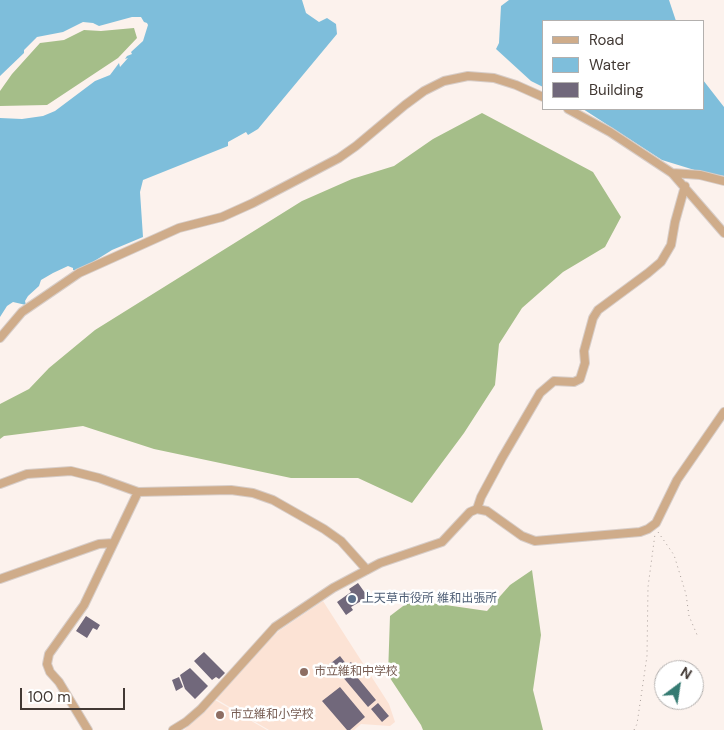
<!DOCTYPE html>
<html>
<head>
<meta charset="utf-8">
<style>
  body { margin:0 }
  #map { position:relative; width:724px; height:730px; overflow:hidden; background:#fcf2ed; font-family:"DM Sans",sans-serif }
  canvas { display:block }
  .legend { position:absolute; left:542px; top:20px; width:162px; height:90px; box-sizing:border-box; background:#fff; border:1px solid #b3b0ae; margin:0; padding:6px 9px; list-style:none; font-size:15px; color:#423934 }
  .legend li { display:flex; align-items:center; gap:10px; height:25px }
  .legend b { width:25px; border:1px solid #b3b0ae }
  .north { position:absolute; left:654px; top:660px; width:50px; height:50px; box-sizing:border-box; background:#fff; border:1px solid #b3b0ae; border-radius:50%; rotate:31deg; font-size:14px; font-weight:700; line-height:20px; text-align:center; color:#423934 }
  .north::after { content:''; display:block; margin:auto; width:18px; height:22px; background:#357b72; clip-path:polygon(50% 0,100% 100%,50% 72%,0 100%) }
  .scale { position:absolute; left:20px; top:688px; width:105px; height:22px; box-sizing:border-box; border:2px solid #423934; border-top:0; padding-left:6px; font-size:15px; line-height:18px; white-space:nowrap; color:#423934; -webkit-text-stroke:4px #fff; paint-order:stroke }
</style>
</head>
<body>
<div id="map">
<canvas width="724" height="730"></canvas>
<ul class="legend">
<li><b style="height:6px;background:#cfac8a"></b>Road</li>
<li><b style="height:14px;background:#7ebedb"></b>Water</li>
<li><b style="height:14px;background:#71687b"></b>Building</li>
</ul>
<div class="north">N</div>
<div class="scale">100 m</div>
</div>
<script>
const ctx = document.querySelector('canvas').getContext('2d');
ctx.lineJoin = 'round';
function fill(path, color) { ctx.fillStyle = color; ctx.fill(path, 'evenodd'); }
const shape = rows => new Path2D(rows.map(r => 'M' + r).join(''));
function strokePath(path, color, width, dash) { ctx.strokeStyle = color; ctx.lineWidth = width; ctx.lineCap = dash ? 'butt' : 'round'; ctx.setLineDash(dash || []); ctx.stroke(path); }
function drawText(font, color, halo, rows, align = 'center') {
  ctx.font = font + ' "DM Sans","Noto Sans JP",sans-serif'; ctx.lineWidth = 5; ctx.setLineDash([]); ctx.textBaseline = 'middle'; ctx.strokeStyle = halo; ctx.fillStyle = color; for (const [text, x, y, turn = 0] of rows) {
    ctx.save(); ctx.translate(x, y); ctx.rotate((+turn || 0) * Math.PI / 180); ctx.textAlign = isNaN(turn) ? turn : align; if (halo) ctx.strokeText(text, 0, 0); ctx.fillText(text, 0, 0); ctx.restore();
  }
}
fill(shape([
  [323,601,389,704,395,722,390,726,361,724,354,730,269,730,216,699,262,646,280,630],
  [215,700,267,730,184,730]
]), '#fce3d5');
fill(shape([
  [134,28,137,38,118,58,47,105,0,106,0,91,12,74,40,43,64,40,84,30,101,31],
  [482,113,593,172,621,217,605,247,563,272,522,308,499,344,495,385,464,433,412,503,358,478,291,478,154,449,83,426,4,436,0,439,0,404,29,389,49,368,95,330,302,201,352,179,394,166,433,139],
  [532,570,541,635,533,690,543,730,423,730,421,725,388,675,390,616,411,600,487,611,510,585]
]), '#a5be89');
fill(shape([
  [0,0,302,0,306,13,319,22,327,18,336,24,337,34,258,129,248,135,246,132,228,142,228,146,143,180,140,192,143,237,112,250,80,270,73,270,73,268,68,266,53,273,41,280,39,286,28,296,25,301,26,305,13,302,7,306,0,317,0,118,22,119,43,116,55,111,95,81,110,75,119,63,120,67,128,58,125,59,127,56,132,54,131,52,143,41,148,25,147,23,144,22,141,17,132,17,99,26,93,23,83,22,63,32,37,37,24,50,24,53,0,76],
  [509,0,669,0,676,21,543,21,543,87,531,81,496,49,499,43,501,6],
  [703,80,724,107,724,176,701,172,662,160,583,109,703,109]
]), '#7ebedb');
fill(shape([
  [358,583,368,597,351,607,353,610,346,615,337,602,351,592,349,589],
  [86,616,100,625,97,630,93,628,87,638,76,631],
  [204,652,225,673,219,679,216,677,212,680,194,661],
  [340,656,347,665,351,662,355,668,352,671,376,700,368,707,331,663],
  [190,668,208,686,195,699,185,689,180,675],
  [179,677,183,687,176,691,172,680],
  [340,687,365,717,350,730,347,730,322,701],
  [378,703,389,716,382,722,371,709]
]), '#71687b');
const minor = shape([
  [568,109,610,132,672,173,724,233],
  [672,173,700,175,724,181],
  [0,338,22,312,79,273,179,228,222,217,253,203,339,158,356,146,405,105,424,91,444,81,468,76,494,78,516,85,543,97],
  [0,484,27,474,71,471,99,478,138,492,231,490,253,493,273,500,324,529,341,541,367,570],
  [477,509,481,497,502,458,540,393,554,381,574,382,580,379,585,363,584,351,593,318,598,310,648,273,661,262,671,245,675,222,685,186],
  [0,579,99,544,113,543],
  [88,730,59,682,50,672,47,664,49,654,84,605,138,492],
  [173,730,186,722,201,709,275,627,333,588,380,563,442,542,470,512,477,509,487,511,522,536,535,541,640,532,648,529,656,523,677,480,724,412]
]);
strokePath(minor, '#d7cdc8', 10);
strokePath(shape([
  [658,532,674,555,686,594,689,616,698,637],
  [634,730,637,724,647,656,648,587,655,534]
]), '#a79d98', 1, [1, 4]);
strokePath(minor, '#cfac8a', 8);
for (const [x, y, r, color] of [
  [352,599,5,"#5c6f8a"],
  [304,672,5,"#8d6e63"],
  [220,715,5,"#8d6e63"]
]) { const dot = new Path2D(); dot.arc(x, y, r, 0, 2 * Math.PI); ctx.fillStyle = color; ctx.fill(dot); strokePath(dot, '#fff', 2); }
drawText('12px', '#4e5e75', '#fff', [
  ["上天草市役所 維和出張所",362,599]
], 'left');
drawText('12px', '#785e54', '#fff', [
  ["市立維和中学校",314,672],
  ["市立維和小学校",230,715]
], 'left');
</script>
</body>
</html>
